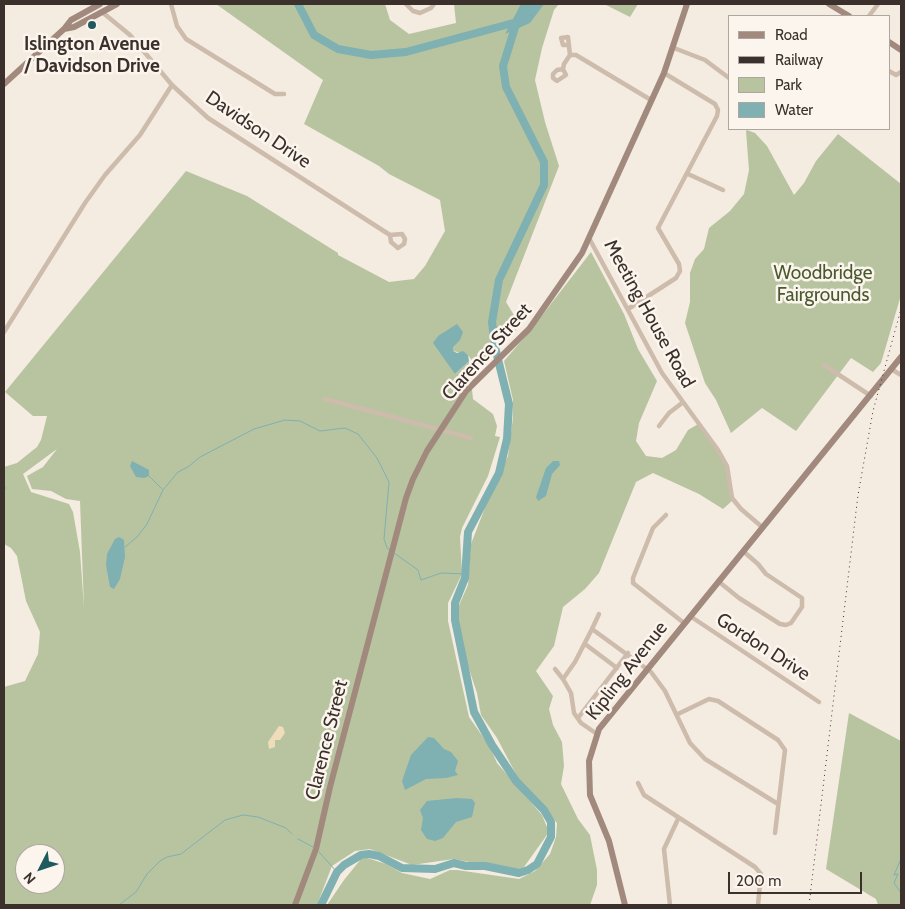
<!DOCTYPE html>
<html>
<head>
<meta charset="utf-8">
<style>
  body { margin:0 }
  #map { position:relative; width:905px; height:909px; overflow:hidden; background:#f4ebe1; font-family:Cabin,sans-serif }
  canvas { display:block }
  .frame { position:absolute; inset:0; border:5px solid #3b302b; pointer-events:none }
  .legend { position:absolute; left:728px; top:15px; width:162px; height:115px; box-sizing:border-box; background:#fbf5ee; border:1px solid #aea6a0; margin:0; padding:6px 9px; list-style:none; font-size:15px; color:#3b302b }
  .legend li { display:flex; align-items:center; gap:10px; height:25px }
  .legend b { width:25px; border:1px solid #aea6a0 }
  .north { position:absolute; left:15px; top:844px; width:50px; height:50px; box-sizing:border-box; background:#fbf5ee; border:1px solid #aea6a0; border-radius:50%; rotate:229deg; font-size:14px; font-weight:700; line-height:20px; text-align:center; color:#3b302b }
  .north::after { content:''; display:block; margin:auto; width:18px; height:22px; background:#1f5a5e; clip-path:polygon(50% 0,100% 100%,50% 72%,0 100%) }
  .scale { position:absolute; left:728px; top:872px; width:134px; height:22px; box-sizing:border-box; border:2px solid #3b302b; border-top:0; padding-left:6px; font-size:15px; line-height:18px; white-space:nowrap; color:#3b302b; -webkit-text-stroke:4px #fbf5ee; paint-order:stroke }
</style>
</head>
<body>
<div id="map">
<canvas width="905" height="909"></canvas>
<div class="frame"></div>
<ul class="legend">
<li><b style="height:6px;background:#a18a7d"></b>Road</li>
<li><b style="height:6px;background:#3b302b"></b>Railway</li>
<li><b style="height:14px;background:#b8c4a0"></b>Park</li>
<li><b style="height:14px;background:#7fb0b2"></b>Water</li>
</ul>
<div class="north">N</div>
<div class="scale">200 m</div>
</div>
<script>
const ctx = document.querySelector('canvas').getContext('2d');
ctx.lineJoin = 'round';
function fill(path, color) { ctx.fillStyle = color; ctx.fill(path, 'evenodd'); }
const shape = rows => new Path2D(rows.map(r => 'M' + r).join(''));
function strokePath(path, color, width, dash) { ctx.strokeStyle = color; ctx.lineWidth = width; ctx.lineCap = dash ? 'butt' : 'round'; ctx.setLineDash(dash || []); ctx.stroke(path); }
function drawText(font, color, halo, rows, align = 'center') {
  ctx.font = font + ' Cabin,sans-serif'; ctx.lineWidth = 5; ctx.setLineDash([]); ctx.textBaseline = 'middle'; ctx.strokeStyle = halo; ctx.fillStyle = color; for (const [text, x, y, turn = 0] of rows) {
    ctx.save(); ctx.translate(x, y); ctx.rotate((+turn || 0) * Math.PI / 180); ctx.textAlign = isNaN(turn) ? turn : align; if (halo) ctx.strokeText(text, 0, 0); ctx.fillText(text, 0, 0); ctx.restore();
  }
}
fill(shape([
  [216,4,385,4,390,20,409,34,456,23,454,4,559,4,554,10,542,48,535,80,545,122,559,166,506,302,520,325,512,335,477,367,467,354,453,351,449,331,455,374,469,361,473,399,493,414,497,426,495,436,500,437,488,476,462,528,460,537,462,574,448,603,448,621,469,717,490,747,497,763,542,815,549,832,524,867,515,871,454,859,412,865,370,849,355,851,332,866,317,905,4,905,4,687,25,681,38,654,40,632,26,601,17,556,11,548,4,544,4,467,17,463,37,447,41,440,47,416,33,416,5,392,186,171,247,196,338,253,338,255,389,282,414,279,425,266,445,231,440,200,389,174,379,166,304,124,323,80],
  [57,449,43,467,27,476,32,489,51,491,66,499,80,501,84,608,80,552,73,512,69,504,31,492,23,474],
  [25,854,55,854,55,884,25,884],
  [604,4,638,4,630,17],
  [747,130,755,133,767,146,794,195,804,183,816,161,838,134,901,184,901,295,881,363,873,372,851,358,796,431,762,408,731,433,716,400,705,383,685,323,690,302,690,273,695,259,704,249,709,228,730,211,744,194,749,170,746,131],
  [591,252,624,314,638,349,657,381,639,423,636,441,646,456,662,458,676,450,688,430,700,423,726,462,733,500,723,509,699,494,653,473,636,482,599,573,585,589,563,607,554,646,536,671,553,696,549,709,553,725,562,742,564,766,561,784,578,819,590,835,597,870,597,885,590,905,327,905,344,880,361,859,367,858,386,864,402,873,430,879,450,870,457,870,519,879,535,871,550,854,556,837,557,823,518,778,497,738,481,715,477,693,466,660,456,612,468,585,471,544,493,487,508,456,513,418,513,400,504,361,530,331],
  [849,713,901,741,901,905,878,905,876,899,826,869]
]), '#b8c4a0');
fill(shape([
  [279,726,283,727,285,733,280,740,275,740,275,747,269,749,268,742]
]), '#efdcb8');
fill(shape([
  [521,4,544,4,530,23,505,34],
  [457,324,463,332,460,340,453,347,453,351,457,353,463,351,468,355,469,361,455,374,433,343,438,336],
  [132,461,149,470,149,476,144,478,136,477,130,466],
  [553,461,559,461,560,465,552,474,546,496,538,501,536,497,546,468],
  [119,537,124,540,125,557,120,579,114,589,110,587,106,565,107,554,115,539],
  [428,737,434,738,444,749,451,752,458,761,455,771,458,775,446,778,426,779,405,790,402,781,411,755],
  [457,798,472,799,475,803,472,817,456,822,443,838,435,841,427,839,421,830,423,818,420,810,427,801]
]), '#7fb0b2');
strokePath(shape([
  [149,476,162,489],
  [4,488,6,488],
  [125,547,137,537,147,524,163,490,178,472,188,467,200,457,254,429,285,420,300,421,320,431,345,428,358,434,377,458,389,482,384,539,387,548,390,550],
  [394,553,418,570,421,580,441,573,466,574],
  [298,839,313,847],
  [319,852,337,872],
  [901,859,894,875,898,874,894,883,901,893],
  [119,905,136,892,147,874,160,861,167,857,181,854,225,820,243,815,258,817,286,828,292,834]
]), '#7fb0b2', 1);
strokePath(shape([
  [298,4,314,35,338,49,371,55,406,52,517,22],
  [321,905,337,872,344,865,361,855,369,854,379,856,402,868,435,869,454,863,466,866,485,866,519,873,528,870,537,864,551,837,551,822,544,810,516,781,492,745,474,712,455,620,455,603,465,578,468,532,499,473,507,439,509,404,495,347,492,322,499,280,544,185,544,162,506,87,503,66,517,21]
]), '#7fb0b2', 8);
strokePath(shape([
  [171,4,177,26,186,39,275,94,284,94],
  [406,4,413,11,420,13,431,8,434,4],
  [102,12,130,35,172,85,208,118,390,235,402,234,405,239,404,244,398,248,391,242,390,235],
  [869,16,878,4],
  [674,48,705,60,729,78],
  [570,55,576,55,651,100],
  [563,69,566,75,557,81,553,78,553,74,557,70,563,69,564,64,570,55,568,37,561,38,563,45,569,45],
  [889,71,896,75,901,72],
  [688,174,723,190],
  [589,238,662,373,718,450,727,466,732,498,741,509,762,527],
  [628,309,676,278,680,271,679,264,658,228,717,116,718,110,715,104,664,73],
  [4,332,85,203,105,175,140,135,172,85],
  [824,365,871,396],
  [891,369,901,375],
  [325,399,471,438],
  [659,426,669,413,682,403],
  [666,515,653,528,633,578,633,583,684,623],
  [718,581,739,598,780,624,786,625,791,623,802,607,802,598,766,574,758,564,743,551],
  [690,616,819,702],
  [592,629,599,614],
  [585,644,617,668],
  [555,669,563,679],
  [678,714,709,699,718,701,778,740,785,750,775,833],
  [578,718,628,653],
  [597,734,581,723,574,713,571,693,563,679,575,662,592,629,651,672,665,691,690,743,705,759,778,804],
  [638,783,644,795,755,867,761,874,758,905],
  [670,905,664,849,678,819]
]), '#cdbbac', 4.5);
strokePath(shape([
  [829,4,849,16],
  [64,29,74,27,117,4],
  [889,42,901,50],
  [4,84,64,29,71,20,100,4],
  [295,905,316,849,330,787,406,498,413,479,427,451,466,391,529,329,582,253,664,73,687,4],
  [625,905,609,841,590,795,589,761,599,729,901,357]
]), '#a18a7d', 6);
strokePath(shape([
  [809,905,858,495,873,411,901,309]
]), '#3b302b', 1, [1, 4]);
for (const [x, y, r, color] of [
  [92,25,5,"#1f5a5e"]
]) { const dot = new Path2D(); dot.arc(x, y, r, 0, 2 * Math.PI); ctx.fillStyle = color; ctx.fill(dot); strokePath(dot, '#fbf5ee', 2); }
drawText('bold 19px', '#3b302b', '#fbf5ee', [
  ["Islington Avenue",92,44],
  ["/ Davidson Drive",92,66]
]);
drawText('19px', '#3b302b', '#fbf5ee', [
  ["Davidson Drive",258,130,34],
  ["Meeting House Road",649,314,61],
  ["Clarence Street",487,352,-48],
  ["Gordon Drive",763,647,33],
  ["Kipling Avenue",627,671,-52],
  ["Clarence Street",327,740,-76]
]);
drawText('19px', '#4a5a2e', '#fbf5ee', [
  ["Woodbridge",823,273],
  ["Fairgrounds",823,295]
]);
</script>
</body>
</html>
